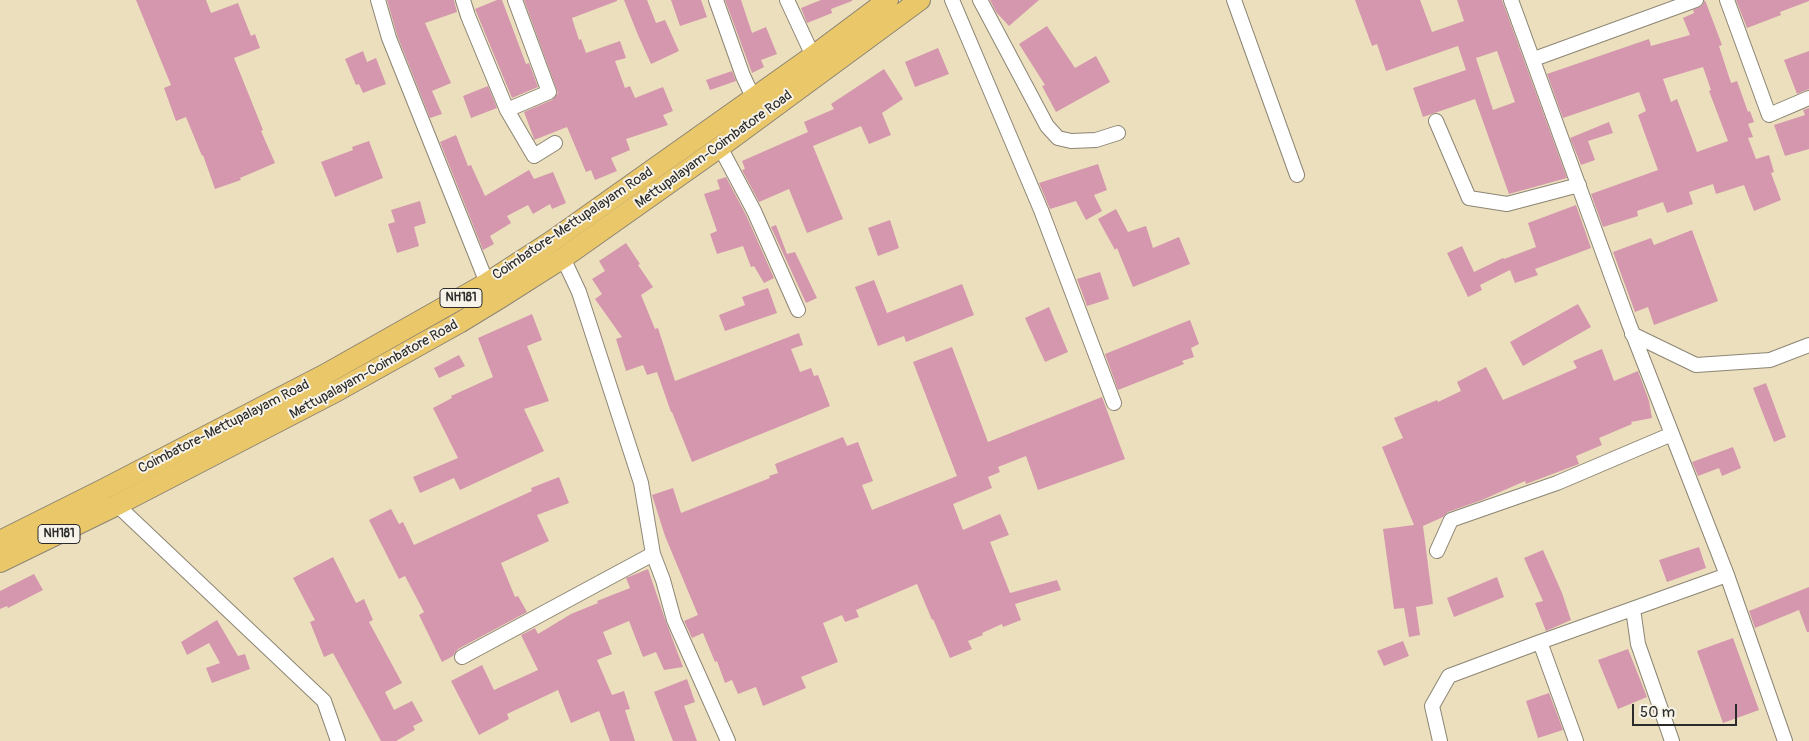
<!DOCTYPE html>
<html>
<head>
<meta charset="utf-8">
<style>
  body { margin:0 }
  #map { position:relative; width:1809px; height:741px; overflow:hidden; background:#ecdfbe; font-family:Pangolin,sans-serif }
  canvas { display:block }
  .scale { position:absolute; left:1632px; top:704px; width:105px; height:22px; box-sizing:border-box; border:2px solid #2b2b2b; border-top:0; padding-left:6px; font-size:15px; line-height:18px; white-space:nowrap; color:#2b2b2b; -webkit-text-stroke:4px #f7f3e8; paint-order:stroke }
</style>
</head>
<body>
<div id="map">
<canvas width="1809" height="741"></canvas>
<div class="scale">50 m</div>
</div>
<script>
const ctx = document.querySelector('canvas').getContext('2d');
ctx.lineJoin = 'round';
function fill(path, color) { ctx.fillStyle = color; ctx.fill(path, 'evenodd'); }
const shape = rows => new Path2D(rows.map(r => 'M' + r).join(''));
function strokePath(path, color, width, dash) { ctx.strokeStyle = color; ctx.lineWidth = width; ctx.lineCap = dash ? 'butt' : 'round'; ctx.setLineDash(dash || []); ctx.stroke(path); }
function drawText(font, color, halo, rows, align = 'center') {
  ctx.font = font + ' Pangolin,sans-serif'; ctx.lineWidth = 4; ctx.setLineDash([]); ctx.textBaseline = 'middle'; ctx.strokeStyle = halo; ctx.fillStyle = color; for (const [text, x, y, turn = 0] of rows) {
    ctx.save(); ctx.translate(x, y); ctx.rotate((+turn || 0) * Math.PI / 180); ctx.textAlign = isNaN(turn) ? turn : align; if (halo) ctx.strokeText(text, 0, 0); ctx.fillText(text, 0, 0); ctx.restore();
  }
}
fill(shape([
  [136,0,206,0,211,13,238,3,251,36,255,34,260,48,234,58,263,130,261,131,275,163,240,178,241,180,215,189,203,155,202,156,186,117,176,121,164,88,171,85],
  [387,0,454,0,457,12,425,23,451,83,432,91,442,114,430,118,397,35],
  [497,0,502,0,526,64,529,63,538,87,512,98,475,9],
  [524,0,617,0,617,1,572,18,579,40,581,39,586,53,620,41,626,58,615,61,625,88,630,86,635,98,663,87,673,111,663,115,668,125,626,139,630,150,611,158,617,171,595,180,591,170,586,172,567,127,534,140,533,136,524,112,552,100,558,93],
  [624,0,647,0,656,23,665,20,679,51,651,64,638,35],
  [671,0,701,0,707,17,680,26],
  [725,0,741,0,752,33,766,27,777,54,761,60,764,67,752,73],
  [821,0,852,0,852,1,831,9,832,13,807,23,801,8],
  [990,0,1039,0,1009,26,996,12],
  [1355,0,1420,0,1432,32,1464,21,1457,0,1502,0,1567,178,1509,194,1475,99,1423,117,1413,88,1466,70,1458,46,1386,71,1377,44,1372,46],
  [1497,51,1515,102,1493,110,1476,58],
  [1705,0,1722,45,1719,46,1731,83,1737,81,1748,112,1750,111,1754,122,1748,124,1753,137,1748,138,1756,159,1769,155,1774,172,1771,173,1781,200,1754,211,1744,185,1716,194,1713,184,1689,192,1693,204,1667,213,1663,202,1637,211,1638,216,1603,227,1591,194,1658,170,1638,115,1646,111,1639,92,1563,118,1547,74,1649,39,1651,46,1690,35,1683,18,1694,13,1693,10,1702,6],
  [1703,67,1711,90,1709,91,1728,141,1697,152,1677,99,1671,102,1663,79],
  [1736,0,1809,0,1809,1,1780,12,1781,15,1747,28],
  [1047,26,1075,68,1096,56,1110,82,1056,112,1042,86,1045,85,1019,44],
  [938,48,949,74,915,87,905,62],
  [363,51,367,62,376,58,386,84,363,93,359,84,356,85,345,59],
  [1809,51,1809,89,1797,94,1784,60],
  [884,69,903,99,882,113,891,135,869,144,861,126,813,146,843,219,807,233,789,189,759,202,742,170,745,169,742,161,808,132,804,122,834,109,831,104],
  [732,71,736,81,710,90,706,80],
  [488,86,497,108,471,118,463,96],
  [1809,108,1809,149,1785,156,1774,125,1805,115,1803,110],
  [1609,122,1613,133,1588,141,1595,160,1581,165,1570,138],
  [456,135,468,166,471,165,485,196,529,170,534,179,553,172,566,203,552,209,550,204,533,214,528,205,507,216,511,223,490,236,494,244,483,250,440,142],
  [369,141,383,178,335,197,321,162,353,150,352,147],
  [1098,164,1107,190,1094,195,1102,211,1086,220,1076,201,1050,209,1039,183],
  [726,177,746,215,774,278,764,283,754,266,751,267,743,246,717,254,710,234,717,231,704,194,720,189,717,180],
  [420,201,426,223,414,227,419,246,397,253,388,224,395,222,391,210],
  [1576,205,1591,248,1535,269,1538,275,1515,283,1510,270,1480,285,1482,290,1468,297,1447,253,1462,246,1474,272,1503,258,1504,259,1536,247,1528,223],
  [1116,209,1128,232,1146,226,1153,248,1179,237,1190,264,1133,287,1117,248,1115,250,1098,219],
  [890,220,899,248,878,256,868,228],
  [776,225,787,254,795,252,817,298,806,303,771,227],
  [1692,230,1718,301,1654,325,1648,307,1635,312,1613,252,1651,238,1654,245],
  [626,243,640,264,638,265,653,287,641,295,655,329,658,328,675,381,799,333,803,345,791,349,800,372,811,368,814,376,818,375,830,406,692,462,672,412,671,412,657,372,647,375,643,365,626,371,616,339,622,337,595,299,602,294,592,279,605,271,599,261],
  [1100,272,1109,299,1087,306,1077,279],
  [874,280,887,313,962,284,974,315,906,342,904,336,878,346,855,287],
  [768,288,777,313,725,331,719,315,745,305,742,297],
  [1578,304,1591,327,1523,366,1510,342],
  [1049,307,1068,352,1045,362,1025,318],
  [532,314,542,340,527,346,549,401,524,409,544,451,460,490,454,478,420,493,413,477,458,458,433,408,452,398,451,396,493,377,478,338],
  [1190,320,1199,344,1191,348,1194,357,1182,361,1184,364,1118,390,1105,354],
  [952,347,988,442,1102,397,1125,459,1038,490,1026,456,998,467,1000,472,988,477,992,488,953,504,963,530,1000,514,1009,535,990,542,1010,593,1057,580,1061,590,1015,604,1021,620,1003,627,1002,624,982,633,983,635,968,641,972,649,950,658,933,619,932,620,917,584,856,610,859,617,845,622,842,615,823,623,838,662,801,677,806,688,763,706,756,687,738,694,732,680,725,683,717,661,715,662,703,633,692,638,684,621,698,615,665,536,652,495,673,488,681,513,770,478,769,476,778,473,775,464,843,437,847,446,858,442,873,481,862,485,872,510,957,476,913,362],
  [1602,349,1614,381,1638,371,1649,401,1652,418,1631,422,1632,424,1599,438,1602,445,1576,456,1579,464,1526,484,1525,481,1482,500,1448,512,1443,517,1423,526,1433,604,1416,607,1420,635,1409,637,1404,608,1394,609,1383,529,1414,525,1382,447,1403,438,1394,418,1437,400,1438,402,1461,391,1457,382,1486,367,1503,400,1577,368,1573,361],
  [459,355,465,366,439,378,434,368],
  [1766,383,1786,437,1774,442,1753,388],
  [1733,447,1741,468,1722,476,1719,468,1698,476,1692,462],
  [559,477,569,503,537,515,549,541,501,563,515,597,518,596,527,612,458,649,453,656,442,662,419,615,424,612,405,576,399,579,369,520,391,509,399,524,403,522,414,545,532,491,531,488],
  [1699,547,1706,568,1667,582,1659,560],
  [1543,550,1562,593,1571,620,1546,631,1535,603,1543,601,1524,558],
  [333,557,356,603,364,599,373,620,369,622,402,683,385,692,394,710,412,701,423,721,413,726,415,730,396,741,381,741,333,653,324,657,310,622,315,620,293,578],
  [648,569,666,622,683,667,664,670,656,652,643,657,629,621,603,632,612,654,597,660,612,695,624,691,630,709,625,710,635,741,610,741,599,711,571,723,558,690,507,714,509,719,479,735,451,681,482,665,494,690,538,670,521,635,535,628,538,634,571,614,598,603,597,601,630,588,626,578],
  [34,574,43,590,8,608,7,606,0,609,0,591],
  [1497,577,1504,597,1454,617,1447,598],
  [1809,587,1809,632,1807,632,1799,610,1755,628,1749,611],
  [217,620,238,656,245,654,250,669,212,683,206,668,220,663,209,643,187,655,181,642],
  [1733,638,1759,710,1723,723,1697,651],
  [1403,641,1409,656,1384,666,1377,651],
  [1628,649,1647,697,1618,709,1598,660],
  [687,679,695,702,684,706,697,741,673,741,654,692],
  [1549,693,1563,730,1538,738,1526,701]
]), '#d497ad');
const minor = shape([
  [378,0,389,38,487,283],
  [463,0,468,16,507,110,534,156,555,143],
  [716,0,743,76,753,97],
  [787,0,813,56],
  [952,0,1041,210,1114,403],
  [980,0,1047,126,1058,138,1071,141,1096,140,1118,133],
  [1234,0,1297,175],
  [1511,0,1629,324,1727,575,1785,741],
  [1727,0,1769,115,1809,98],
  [1534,59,1696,0],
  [507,110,549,92,515,0],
  [1436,121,1469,198,1507,204,1579,185],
  [720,147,754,211,798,310],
  [563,258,579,292,641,483,653,554,663,580,674,620,728,741],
  [1632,334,1696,365,1770,360,1809,345],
  [117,505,324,701,338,741],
  [1437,551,1451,520,1557,483,1672,434],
  [1633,609,1638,644,1672,741],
  [462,657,653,554],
  [1440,741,1432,706,1449,676,1540,642],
  [1576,741,1540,642,1727,575]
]);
const highway = shape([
  [0,541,102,490,324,375,487,283,552,241,813,56,888,0],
  [0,562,117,505,337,391,459,323,500,298,563,258,720,147,920,0]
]);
strokePath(minor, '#8c8574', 16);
strokePath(highway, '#8c8574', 22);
strokePath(minor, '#fff', 14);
strokePath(highway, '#eac769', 20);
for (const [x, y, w] of [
  [461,298,42],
  [59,534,42]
]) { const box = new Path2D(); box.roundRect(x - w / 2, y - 9.5, w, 19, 4); ctx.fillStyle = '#f7f3e8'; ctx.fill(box); strokePath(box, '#2b2b2b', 1); }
drawText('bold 12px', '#2b2b2b', null, [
  ["NH181",461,298],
  ["NH181",59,534]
]);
drawText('14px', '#2b2b2b', '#f7f3e8', [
  ["Mettupalayam-Coimbatore Road",714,150,-36],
  ["Coimbatore-Mettupalayam Road",573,224,-34],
  ["Mettupalayam-Coimbatore Road",374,370,-29],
  ["Coimbatore-Mettupalayam Road",224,427,-27]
]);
</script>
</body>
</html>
